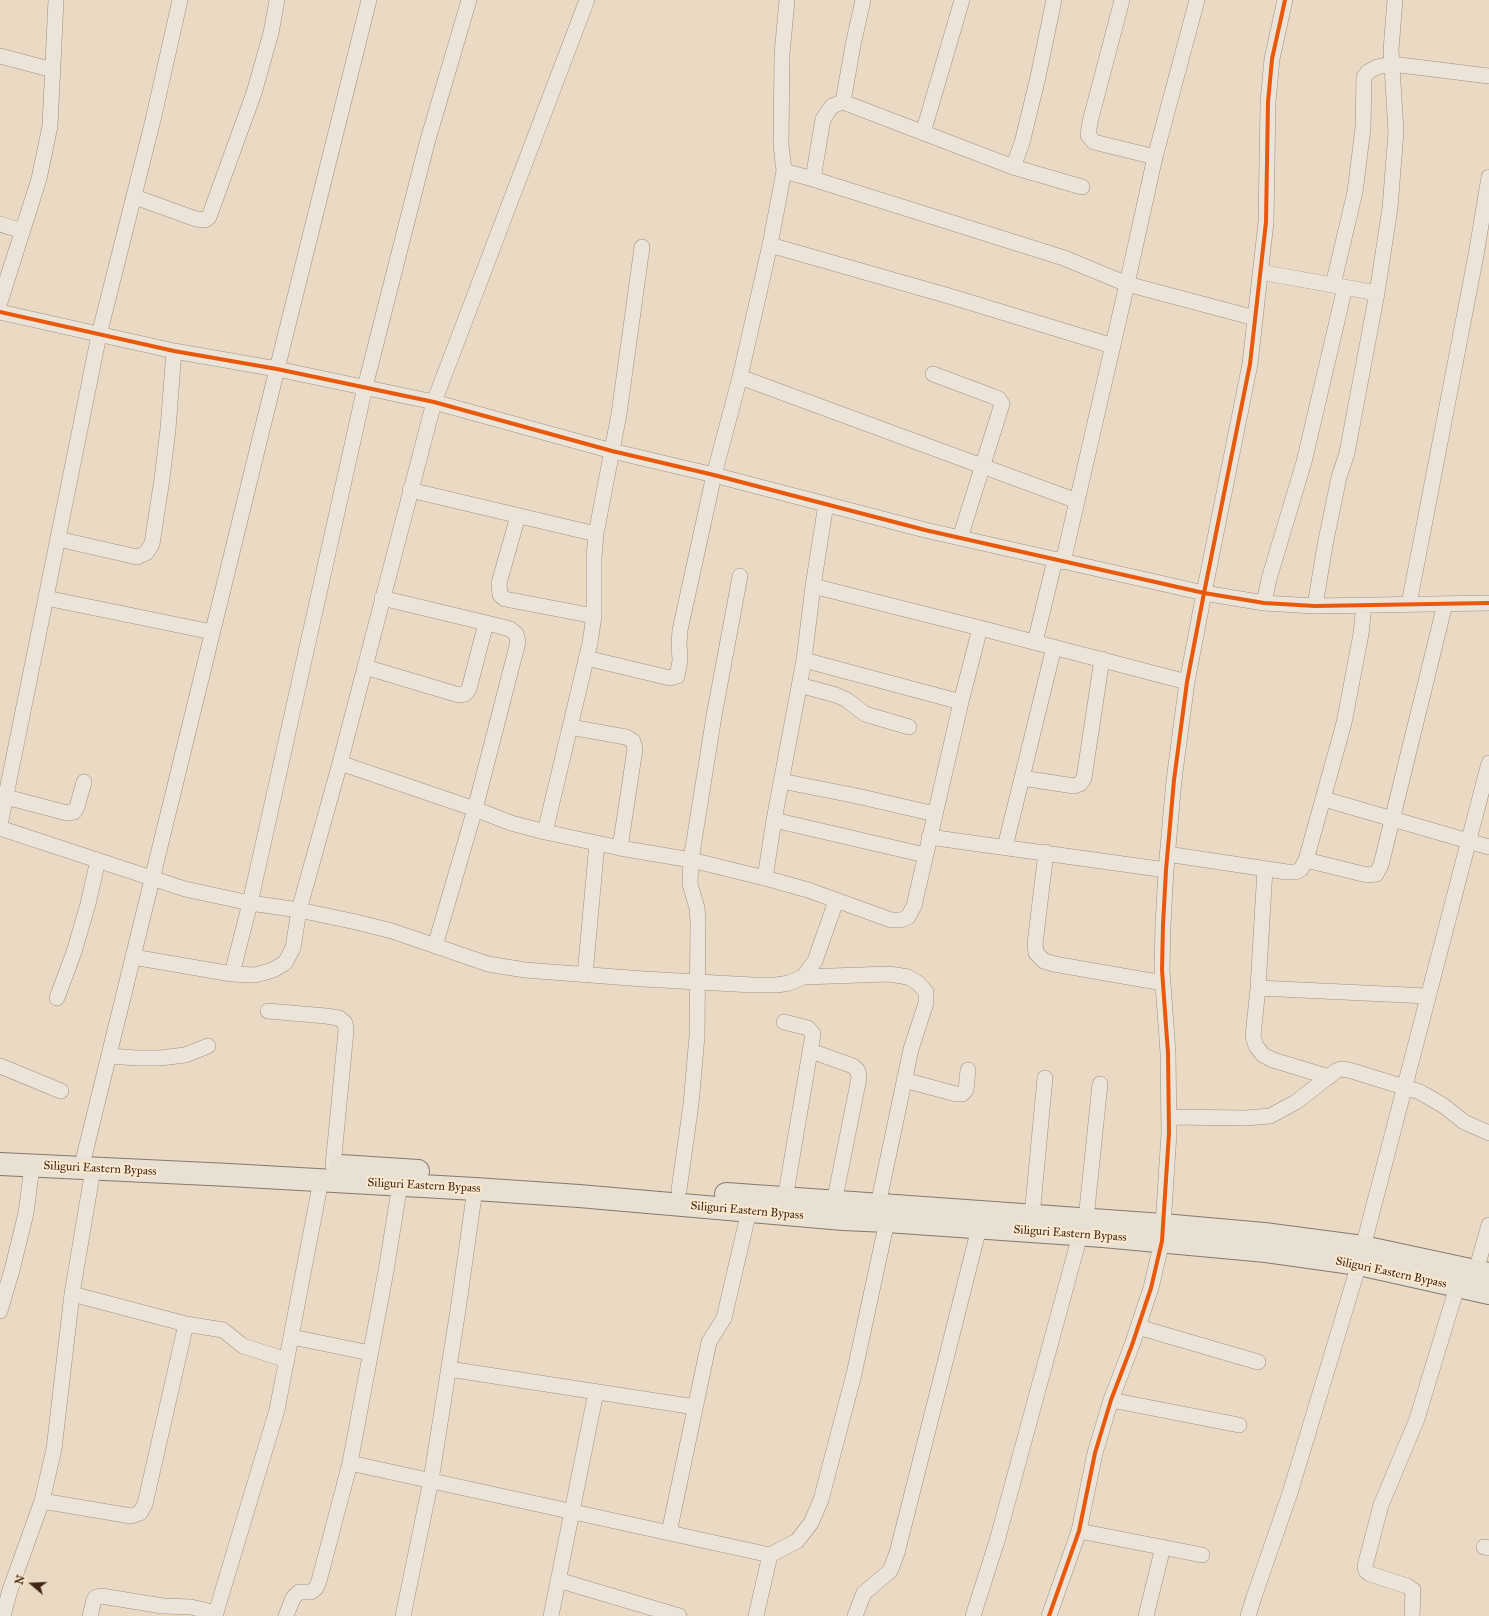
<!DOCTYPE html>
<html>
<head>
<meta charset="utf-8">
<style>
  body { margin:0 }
  #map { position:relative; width:1489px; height:1616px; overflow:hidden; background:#eadac3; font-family:"IM FELL Great Primer",serif }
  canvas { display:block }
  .north { position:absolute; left:12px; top:1564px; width:40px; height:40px; -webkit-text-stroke:3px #fbe9ce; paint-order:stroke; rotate:289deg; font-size:11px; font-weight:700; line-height:16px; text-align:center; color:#402518 }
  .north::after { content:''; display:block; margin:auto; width:14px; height:18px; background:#402518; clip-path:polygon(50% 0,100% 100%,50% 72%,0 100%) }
</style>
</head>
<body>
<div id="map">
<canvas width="1489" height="1616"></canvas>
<div class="north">N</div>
</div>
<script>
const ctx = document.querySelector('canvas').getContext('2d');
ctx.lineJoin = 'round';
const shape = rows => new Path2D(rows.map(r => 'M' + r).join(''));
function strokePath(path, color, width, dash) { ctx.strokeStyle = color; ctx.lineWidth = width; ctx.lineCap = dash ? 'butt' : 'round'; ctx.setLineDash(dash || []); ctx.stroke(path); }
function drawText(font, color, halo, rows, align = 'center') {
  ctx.font = font + ' "IM FELL Great Primer",serif'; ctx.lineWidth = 4; ctx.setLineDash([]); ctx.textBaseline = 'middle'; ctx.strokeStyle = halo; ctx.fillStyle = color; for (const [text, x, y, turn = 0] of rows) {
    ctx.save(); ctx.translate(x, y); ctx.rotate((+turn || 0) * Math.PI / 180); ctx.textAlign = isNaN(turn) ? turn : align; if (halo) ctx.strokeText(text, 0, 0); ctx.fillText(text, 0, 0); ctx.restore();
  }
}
const street = shape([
  [1122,0,1090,122,1088,135,1094,142,1155,157],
  [0,56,53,70],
  [843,102,1013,167,1022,143,1038,77,1054,0],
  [923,133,962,0],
  [1013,167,1082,187],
  [784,171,781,145,782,54,787,0],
  [813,179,823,119,832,106,843,102,853,45,863,0],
  [135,197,196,219,205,220,209,217,254,93,271,33,277,0],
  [0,224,22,231],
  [770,245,949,296,1113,346],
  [1260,272,1377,293],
  [1333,285,1355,192,1363,128,1364,77,1368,72,1377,67,1392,64,1489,76],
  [0,302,39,179,50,126,56,0],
  [0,312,174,351,277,369,434,402,612,451,714,475,925,530,1204,593,1264,603,1315,606,1489,603],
  [933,374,992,396,999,399,1002,404,960,538],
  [740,377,1077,501],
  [410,490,596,534],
  [518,516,499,583,500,595,505,599,594,616],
  [58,539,137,557,146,553,152,544,162,479,168,429,174,351],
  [1063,562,1127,284,1155,157,1197,0],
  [813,586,980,628],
  [46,598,212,632],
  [382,598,499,626,510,629,516,634,518,642,475,809,511,823,545,832,620,848,691,860,765,878,808,890,891,920,901,920,908,917,914,906,961,702,980,628,1187,682],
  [1264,603,1269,579,1304,462,1345,287],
  [1409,604,1476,255,1489,177],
  [1315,606,1325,545,1339,477,1347,453,1377,293,1390,208,1396,132,1391,50,1395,0],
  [1035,642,1055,560],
  [586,658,670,678,677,676,680,661,679,643,680,630,714,475,740,377,770,245,784,171,813,179,1064,258,1127,284,1255,318],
  [804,660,961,702],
  [365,667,459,695,465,694,469,689,486,623],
  [799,685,836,695,847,700,865,714,909,727],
  [570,727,626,737,633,741,635,749,620,848],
  [340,763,475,809,435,946],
  [1022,778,1074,786,1080,784,1084,778,1102,659],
  [781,781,857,796,935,814],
  [6,797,67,813,74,812,77,807,84,782],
  [1324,799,1489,847],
  [774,820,925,855],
  [0,825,99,335,153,120,180,0],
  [0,828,185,889,250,903,299,910,356,922,392,931,488,964,525,970,643,979,753,985,777,985,789,983,803,977,815,961,836,901],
  [545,832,590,643,594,616,594,557,596,534,619,414,642,247],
  [929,837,1166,870],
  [1005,847,1054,647],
  [1046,852,1035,944,1036,953,1044,961,1054,964,1163,983],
  [1167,854,1287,872,1296,872,1301,869,1306,860,1344,723,1361,634,1364,605],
  [1306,860,1367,875,1376,874,1381,865,1445,604],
  [1265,869,1258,988,1253,1036,1256,1046,1263,1055,1273,1060,1329,1077],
  [765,878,774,820,804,660,813,586,826,504],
  [133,957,232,974,255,975,273,970,285,963,293,948,299,910,340,763,434,402,587,0],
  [232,974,250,903,365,387,427,143,469,0],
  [585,975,597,843],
  [803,977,889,974,908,977,918,983,926,992,926,1003,911,1049,878,1205],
  [1258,988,1428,996],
  [57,998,74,952,88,904,98,860],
  [268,1011,326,1016,339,1018,345,1023,346,1031,333,1166],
  [784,1022,808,1028,813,1034,785,1199],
  [811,1051,853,1066,858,1071,859,1078,834,1203],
  [110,1056,136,1058,160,1058,185,1055,208,1046],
  [0,1066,61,1091],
  [904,1080,956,1094,962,1094,966,1090,968,1070],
  [1169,1117,1246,1118,1270,1116,1296,1102,1336,1071,1341,1069,1349,1070,1420,1092,1444,1106,1464,1122,1489,1133],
  [84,1157,277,369,369,0],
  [679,1190,691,1104,697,1036,698,921,697,908,690,884,691,860,714,716,740,576],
  [1032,1216,1045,1078],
  [1086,1219,1100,1084],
  [1363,1247,1489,763],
  [1476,1271,1489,1225],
  [0,1311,12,1270,26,1213,32,1166],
  [186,1324,223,1330,243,1346,287,1360],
  [1138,1327,1258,1362],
  [292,1337,370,1353],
  [449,1369,695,1407],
  [1111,1400,1239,1425],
  [350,1463,770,1555],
  [42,1501,131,1516,140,1513,145,1504,186,1324,72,1294],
  [1079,1531,1202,1555],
  [669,1533,709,1342,724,1318,749,1211],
  [1484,1547,1489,1548],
  [558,1580,679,1616],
  [3,1616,10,1590,42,1501,54,1449,72,1294,93,1169],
  [90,1616,94,1600,96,1597,101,1596,163,1606,191,1607,216,1613],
  [215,1616,277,1410,321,1180],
  [286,1616,293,1598,299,1592,311,1592,316,1588,319,1581,350,1463,386,1271,400,1184],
  [403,1616,431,1480,458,1310,475,1189],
  [551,1616,596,1392],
  [756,1616,770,1555,797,1541,811,1523,821,1500,854,1374,887,1221],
  [855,1616,864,1593,890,1571,897,1553,979,1228],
  [973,1616,997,1541,1080,1235],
  [1049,1616,1079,1531,1095,1453,1111,1400,1132,1345,1151,1288,1162,1241,1169,1133,1168,1053,1162,970,1163,925,1166,870,1174,780,1187,682,1204,593,1250,364,1266,222,1268,102,1272,59,1285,0],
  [1146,1616,1163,1547],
  [1248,1616,1254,1597,1290,1493,1359,1264],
  [1412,1616,1413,1590,1407,1586,1370,1574,1366,1571,1365,1566,1381,1505,1417,1419,1457,1287]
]);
const primary = shape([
  [0,1164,229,1175,475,1189,579,1196,843,1219,887,1221,1103,1236,1266,1251,1359,1264,1489,1293],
  [341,1166,418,1171],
  [726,1194,1163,1225,1264,1234,1363,1247,1489,1274]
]);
strokePath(street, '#9e9183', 16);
strokePath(primary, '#85796c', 24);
strokePath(street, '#ece4d9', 15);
strokePath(primary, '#e8e0d3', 22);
strokePath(shape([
  [0,312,174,351,277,369,434,402,612,451,714,475,925,530,1204,593,1264,603,1315,606,1489,603],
  [1049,1616,1079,1531,1095,1453,1111,1400,1132,1345,1151,1288,1162,1241,1169,1133,1168,1053,1162,970,1163,925,1166,870,1174,780,1187,682,1204,593,1250,364,1266,222,1268,102,1272,59,1285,0]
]), '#e8590c', 4);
drawText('12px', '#402518', '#fbe9ce', [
  ["Siliguri Eastern Bypass",100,1169,3],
  ["Siliguri Eastern Bypass",424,1186,3],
  ["Siliguri Eastern Bypass",747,1211,5],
  ["Siliguri Eastern Bypass",1070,1234,4],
  ["Siliguri Eastern Bypass",1391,1273,12]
]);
</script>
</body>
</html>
